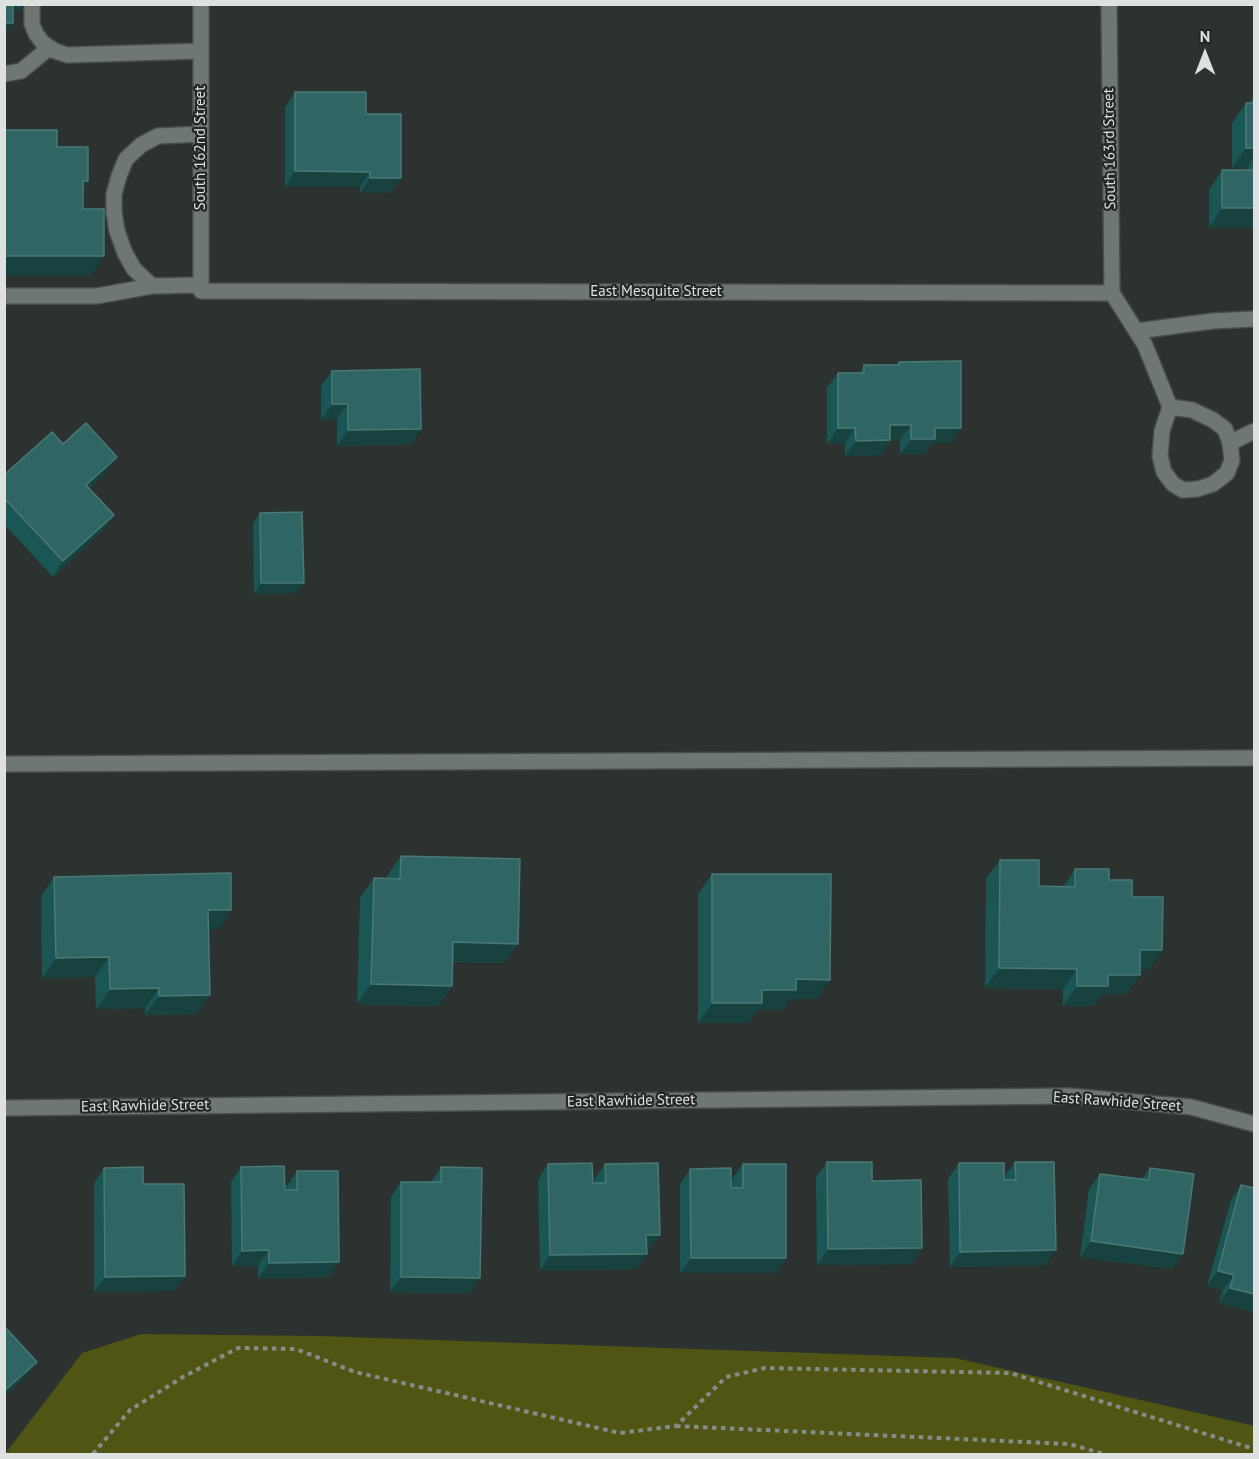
<!DOCTYPE html>
<html>
<head>
<meta charset="utf-8">
<style>
  body { margin:0 }
  #map { position:relative; width:1259px; height:1459px; overflow:hidden; background:#2b322f; font-family:"PT Sans",sans-serif }
  canvas { display:block }
  .frame { position:absolute; inset:0; border:6px solid #dde1df; pointer-events:none }
  .north { position:absolute; left:1175px; top:24px; width:60px; height:60px; -webkit-text-stroke:4px #222825; paint-order:stroke; rotate:0deg; font-size:16px; font-weight:700; line-height:24px; text-align:center; color:#dde1df }
  .north::after { content:''; display:block; margin:auto; width:21px; height:27px; background:#dde1df; clip-path:polygon(50% 0,100% 100%,50% 72%,0 100%) }
</style>
</head>
<body>
<div id="map">
<canvas width="1259" height="1459"></canvas>
<div class="frame"></div>
<div class="north">N</div>
</div>
<script>
const ctx = document.querySelector('canvas').getContext('2d');
ctx.lineJoin = 'round';
function fill(path, color) { ctx.fillStyle = color; ctx.fill(path, 'evenodd'); }
const shape = rows => new Path2D(rows.map(r => 'M' + r).join(''));
function strokePath(path, color, width, dash) { ctx.strokeStyle = color; ctx.lineWidth = width; ctx.lineCap = dash ? 'butt' : 'round'; ctx.setLineDash(dash || []); ctx.stroke(path); }
function drawText(font, color, halo, rows, align = 'center') {
  ctx.font = font + ' "PT Sans",sans-serif'; ctx.lineWidth = 4.5; ctx.setLineDash([]); ctx.textBaseline = 'middle'; ctx.strokeStyle = halo; ctx.fillStyle = color; for (const [text, x, y, turn = 0] of rows) {
    ctx.save(); ctx.translate(x, y); ctx.rotate((+turn || 0) * Math.PI / 180); ctx.textAlign = isNaN(turn) ? turn : align; if (halo) ctx.strokeText(text, 0, 0); ctx.fillText(text, 0, 0); ctx.restore();
  }
}
fill(shape([
  [141,1334,319,1336,955,1358,1251,1425,1254,1427,1254,1454,5,1454,82,1353]
]), '#505514');
const minor = shape([
  [32,4,32,24,36,34,43,43,55,51,67,55,201,51],
  [201,4,201,291,1112,293],
  [1109,4,1112,293],
  [4,74,21,71,49,48],
  [201,285,152,286,134,269,125,253,117,231,114,212,114,194,119,176,126,159,141,145,158,136,201,134],
  [1112,293,1145,345,1170,407,1162,431,1160,456,1164,472,1173,484,1183,490,1198,489,1213,484,1227,473,1232,460,1230,443,1225,429,1213,420,1192,410,1170,407],
  [4,296,97,296,152,286],
  [1137,331,1213,321,1254,319],
  [1230,443,1254,431],
  [4,764,1254,758],
  [4,1108,1069,1096,1191,1107,1254,1124]
]);
strokePath(minor, '#484d4b', 18);
strokePath(shape([
  [676,1426,1069,1444,1104,1454],
  [93,1454,130,1410,183,1377,238,1348,296,1349,355,1372,620,1433,676,1426,726,1377,765,1368,1010,1373,1254,1449]
]), '#878c8a', 4, [4.5, 4.5]);
strokePath(minor, '#6f7773', 15);
fill(shape([
  [295,92,366,114,390,193,360,193,360,187,285,187,285,108],
  [1254,96,1254,228,1209,228,1209,190,1222,170,1247,170,1247,168,1232,168,1232,123,1246,103,1249,103],
  [899,362,951,443,932,443,924,454,900,454,900,441,890,441,880,455,845,456,845,444,827,444,827,388,838,373,859,373,864,365,897,365],
  [332,371,411,444,337,446,337,419,321,420,321,386],
  [63,444,106,472,89,488,114,515,103,530,53,577,4,524,4,475],
  [260,513,296,593,254,594,253,523],
  [401,856,518,944,504,963,452,962,452,986,438,1006,357,1004,360,898,374,878,387,878,387,876],
  [1000,860,1039,886,1063,887,1075,869,1109,880,1132,897,1162,950,1148,970,1140,970,1140,975,1126,994,1102,994,1094,1006,1063,1006,1063,989,985,988,986,879],
  [712,874,816,999,790,999,783,1010,757,1010,748,1023,698,1023,698,894],
  [54,877,231,910,218,930,209,930,196,1014,145,1015,145,1008,96,1009,95,977,42,978,41,897],
  [827,1162,872,1181,922,1248,911,1264,817,1265,816,1177],
  [1015,1162,1045,1265,950,1267,948,1179,959,1163,1005,1180,1004,1177],
  [548,1164,593,1183,595,1183,594,1180,605,1164,649,1250,647,1250,647,1254,636,1269,540,1270,538,1180],
  [743,1164,786,1258,776,1273,680,1273,680,1184,690,1169,732,1188,732,1179],
  [241,1167,285,1190,286,1190,286,1187,297,1171,329,1277,258,1278,258,1266,232,1266,231,1182],
  [441,1167,470,1293,390,1292,391,1197,401,1182,431,1182],
  [104,1168,143,1184,185,1276,174,1291,94,1292,94,1183],
  [1150,1168,1172,1269,1080,1257,1089,1189,1100,1174,1142,1179],
  [1241,1185,1254,1188,1254,1312,1219,1303,1223,1290,1207,1286,1231,1200]
]), '#1a5654');
fill(shape([
  [6,4,24,4,20,10,4,11],
  [4,23,13,23,4,35],
  [1246,148,1254,148,1254,157,1247,168,1232,168],
  [295,171,370,172,360,187,285,187],
  [370,178,401,178,390,193,360,193],
  [83,181,88,181,75,201],
  [1222,208,1254,208,1254,228,1209,228],
  [4,256,104,256,90,276,4,276],
  [332,404,348,404,337,419,321,420],
  [890,425,911,425,900,441,890,441,880,455,845,456,856,441],
  [838,428,855,428,845,444,827,444],
  [935,428,961,428,951,443,932,443,924,454,900,454,911,439],
  [421,429,411,444,337,446,348,430],
  [117,457,106,472,75,501,86,485],
  [114,515,103,530,53,577,63,561],
  [261,583,304,583,296,593,254,594],
  [208,910,231,910,218,930,194,930],
  [453,942,518,944,504,963,439,961],
  [1140,950,1162,950,1148,970,1126,970],
  [109,957,95,977,42,978,56,958],
  [999,968,1077,969,1063,989,985,988],
  [1108,975,1140,975,1126,994,1102,994,1094,1006,1063,1006,1077,986],
  [796,979,830,980,816,999,790,999,783,1010,757,1010,748,1023,698,1023,712,1003,762,990],
  [371,984,452,986,438,1006,357,1004],
  [159,988,145,1008,96,1009,110,989],
  [210,995,196,1014,145,1015,159,996],
  [646,1235,660,1235,649,1250,636,1250],
  [1091,1241,1183,1254,1172,1269,1080,1257],
  [922,1248,911,1264,817,1265,828,1249],
  [269,1250,258,1266,232,1266,242,1251],
  [1056,1250,1045,1265,950,1267,960,1252],
  [647,1254,636,1269,540,1270,550,1255],
  [691,1258,786,1258,776,1273,680,1273],
  [339,1262,329,1277,258,1278,269,1263],
  [1218,1271,1234,1275,1223,1290,1207,1286],
  [185,1276,174,1291,94,1292,105,1277],
  [401,1277,480,1278,470,1293,390,1292],
  [1230,1288,1254,1294,1254,1312,1219,1303],
  [37,1362,26,1377,4,1396,4,1391]
]), '#18423f');
const building = shape([
  [4,4,13,4,13,23,4,23,4,4],
  [295,92,366,92,366,114,401,114,401,178,370,178,370,172,295,171,295,92],
  [1246,103,1254,103,1254,148,1246,148,1246,103],
  [4,130,57,130,57,147,88,147,88,181,83,181,83,209,104,209,104,256,4,256,4,130],
  [1222,170,1254,170,1254,208,1222,208,1222,170],
  [961,361,961,428,935,428,935,439,911,439,911,425,890,425,890,440,856,441,855,428,838,428,838,373,864,373,864,365,899,365,899,362,961,361],
  [420,369,421,429,348,430,348,404,332,404,332,371,420,369],
  [86,423,117,457,86,485,114,515,63,561,4,498,4,475,52,432,63,444,86,423],
  [302,512,304,583,261,583,260,513,302,512],
  [401,856,520,859,518,944,453,942,452,986,371,984,374,878,400,879,401,856],
  [1000,860,1039,860,1039,886,1075,887,1075,869,1109,869,1109,880,1132,880,1132,897,1163,897,1162,950,1140,950,1140,975,1108,975,1108,986,1077,986,1077,969,999,968,1000,860],
  [231,873,231,910,208,910,210,995,159,996,159,988,110,989,109,957,56,958,54,877,231,873],
  [712,874,831,874,830,980,796,979,796,990,762,990,762,1003,712,1003,712,874],
  [827,1162,872,1162,872,1181,921,1180,922,1248,828,1249,827,1162],
  [1015,1162,1054,1162,1056,1250,960,1252,959,1163,1004,1163,1004,1180,1016,1180,1015,1162],
  [592,1163,593,1183,606,1183,605,1164,658,1163,660,1235,646,1235,647,1254,550,1255,548,1164,592,1163],
  [743,1164,786,1164,786,1258,691,1258,690,1169,731,1168,731,1188,743,1188,743,1164],
  [284,1166,285,1190,297,1190,297,1171,338,1171,339,1262,269,1263,269,1250,242,1251,241,1167,284,1166],
  [143,1167,143,1184,184,1184,185,1276,105,1277,104,1168,143,1167],
  [441,1167,482,1168,480,1278,401,1277,401,1182,441,1182,441,1167],
  [1150,1168,1194,1174,1183,1254,1091,1241,1100,1174,1149,1180,1150,1168],
  [1241,1185,1254,1188,1254,1294,1230,1288,1234,1275,1218,1271,1241,1185],
  [4,1326,37,1362,4,1391,4,1326]
]);
fill(building, '#2f6563');
strokePath(building, '#4a7977', 1.5);
drawText('15px', '#dde1df', '#222825', [
  ["South 162nd Street",201,148,-90],
  ["South 163rd Street",1110,149,-91],
  ["East Mesquite Street",656,292],
  ["East Rawhide Street",631,1101,-1],
  ["East Rawhide Street",1117,1102,4],
  ["East Rawhide Street",145,1106,-1]
]);
</script>
</body>
</html>
